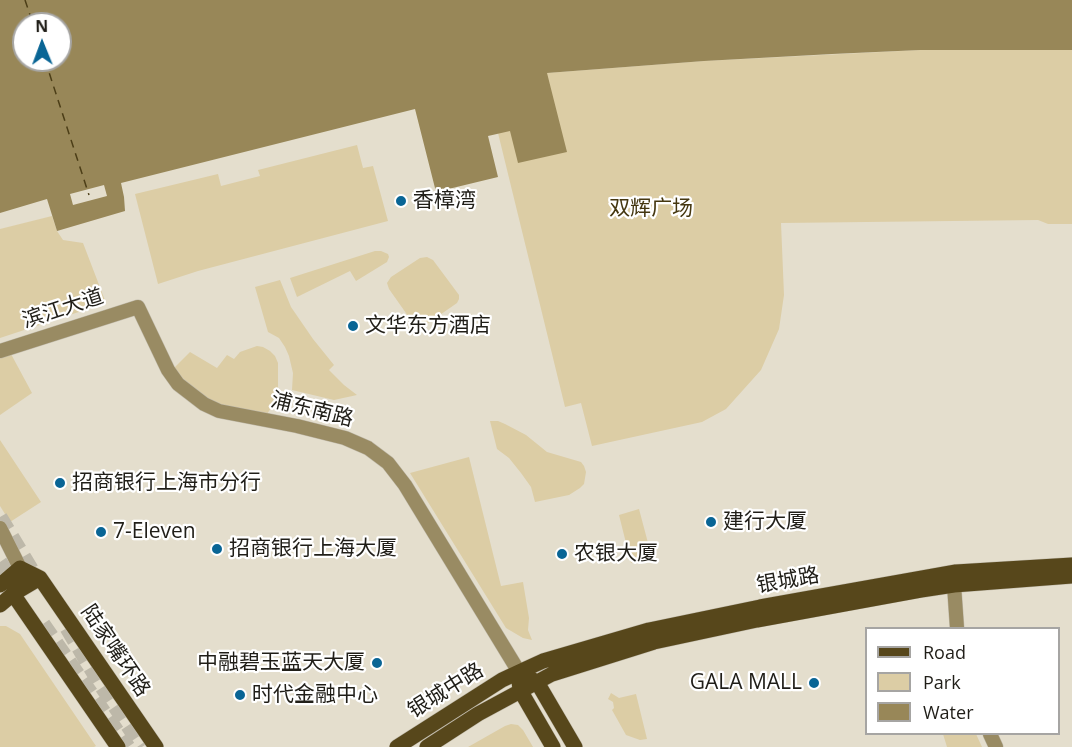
<!DOCTYPE html>
<html>
<head>
<meta charset="utf-8">
<style>
  body { margin:0 }
  #map { position:relative; width:1072px; height:747px; overflow:hidden; background:#e4decd; font-family:"Open Sans",sans-serif }
  canvas { display:block }
  .legend { position:absolute; left:865px; top:627px; width:195px; height:108px; box-sizing:border-box; background:#fff; border:2px solid #a6a5a3; margin:0; padding:8px 10px; list-style:none; font-size:18px; color:#201e18 }
  .legend li { display:flex; align-items:center; gap:12px; height:30px }
  .legend b { width:30px; border:2px solid #a6a5a3 }
  .north { position:absolute; left:12px; top:12px; width:60px; height:60px; box-sizing:border-box; background:#fff; border:2px solid #a6a5a3; border-radius:50%; rotate:359deg; font-size:16px; font-weight:700; line-height:24px; text-align:center; color:#201e18 }
  .north::after { content:''; display:block; margin:auto; width:21px; height:27px; background:#096595; clip-path:polygon(50% 0,100% 100%,50% 72%,0 100%) }
</style>
</head>
<body>
<div id="map">
<canvas width="1072" height="747"></canvas>
<ul class="legend">
<li><b style="height:8px;background:#57471b"></b>Road</li>
<li><b style="height:16px;background:#dccda5"></b>Park</li>
<li><b style="height:16px;background:#988758"></b>Water</li>
</ul>
<div class="north">N</div>
</div>
<script>
const ctx = document.querySelector('canvas').getContext('2d');
ctx.lineJoin = 'round';
function fill(path, color) { ctx.fillStyle = color; ctx.fill(path, 'evenodd'); }
const shape = rows => new Path2D(rows.map(r => 'M' + r).join(''));
function strokePath(path, color, width, dash) { ctx.strokeStyle = color; ctx.lineWidth = width; ctx.lineCap = dash ? 'butt' : 'round'; ctx.setLineDash(dash || []); ctx.stroke(path); }
function drawText(font, color, halo, rows, align = 'center') {
  ctx.font = font + ' "Open Sans","Noto Sans SC",sans-serif'; ctx.lineWidth = 4.5; ctx.setLineDash([]); ctx.textBaseline = 'middle'; ctx.strokeStyle = halo; ctx.fillStyle = color; for (const [text, x, y, turn = 0] of rows) {
    ctx.save(); ctx.translate(x, y); ctx.rotate((+turn || 0) * Math.PI / 180); ctx.textAlign = isNaN(turn) ? turn : align; if (halo) ctx.strokeText(text, 0, 0); ctx.fillText(text, 0, 0); ctx.restore();
  }
}
fill(shape([
  [920,50,1072,50,1072,224,1048,224,1038,220,781,223,784,295,779,329,761,370,726,409,702,422,592,446,581,403,565,407,498,133,547,73,704,61],
  [357,145,363,168,373,166,388,221,198,271,158,284,135,194,218,174,221,186,260,176,258,170],
  [52,216,57,231,63,240,83,243,106,303,0,338,0,229],
  [375,251,381,251,388,254,389,257,387,262,356,281,350,271,297,297,290,278],
  [427,257,433,260,459,295,459,299,457,303,424,326,418,327,413,323,389,289,387,283,391,277,420,258],
  [280,280,291,307,313,339,334,365,329,370,344,385,357,395,334,400,292,390,293,373,289,356,285,347,279,338,268,332,255,287],
  [257,346,263,347,270,351,275,356,278,363,278,391,273,405,267,414,217,404,200,395,173,369,190,352,217,368,227,355,234,359,240,352],
  [11,354,32,393,0,415,0,358],
  [490,421,498,421,505,424,526,435,547,452,581,462,584,466,586,472,584,484,580,488,569,495,535,502,531,487,521,473,509,458,497,449],
  [0,440,41,502,10,522,0,506],
  [469,457,501,586,523,582,529,618,528,630,532,640,523,638,506,628,410,473],
  [639,509,652,558,631,563,619,515],
  [0,626,6,626,20,634,96,746,94,747,0,747],
  [611,693,619,698,636,694,647,739,640,740,626,735,612,710,614,708,613,702,608,699],
  [511,724,518,725,523,730,533,747,468,747,505,726],
  [943,734,976,734,982,747,947,747]
]), '#dccda5');
fill(shape([
  [0,0,1072,0,1072,50,920,50,832,54,704,61,547,73,567,152,518,163,510,131,488,136,498,177,436,192,415,109,121,183,124,197,125,211,57,231,47,199,0,213],
  [24,24,60,24,60,60,24,60]
]), '#988758');
fill(shape([
  [104,185,107,196,73,205,70,194]
]), '#e4decd');
strokePath(shape([
  [25,0,33,24],
  [45,60,89,195]
]), '#4c3e17', 1.5, [8, 6]);
strokePath(shape([
  [0,517,37,579],
  [0,562,17,587],
  [43,624,128,747],
  [67,628,102,687,142,747]
]), '#bdb8a9', 15, [15, 8]);
const minor = shape([
  [0,351,138,307,168,370,178,384,204,404,219,411,297,426,345,438,368,448,388,463,405,485,519,672],
  [0,528,20,568],
  [956,574,954,585,957,628],
  [990,734,996,747]
]);
const major = shape([
  [20,568,40,578,156,747],
  [20,568,13,594,118,747],
  [0,585,20,568],
  [0,605,13,594,40,578],
  [529,678,537,682,575,747],
  [519,681,520,690,553,747],
  [397,747,502,680,519,672,543,661,649,630,760,607,956,572,1072,565],
  [427,747,478,714,552,674,654,642,757,620,921,590,954,585,1072,576]
]);
strokePath(minor, '#c1bbac', 15);
strokePath(major, '#c1bbac', 16);
strokePath(minor, '#998b63', 14);
strokePath(major, '#57471b', 15);
for (const [x, y, r, color] of [
  [401,201,6,"#096595"],
  [353,326,6,"#096595"],
  [60,483,6,"#096595"],
  [711,522,6,"#096595"],
  [101,532,6,"#096595"],
  [217,549,6,"#096595"],
  [562,554,6,"#096595"],
  [377,663,6,"#096595"],
  [814,683,6,"#096595"],
  [240,695,6,"#096595"]
]) { const dot = new Path2D(); dot.arc(x, y, r, 0, 2 * Math.PI); ctx.fillStyle = color; ctx.fill(dot); strokePath(dot, '#fff', 2); }
drawText('21px', '#201e18', '#fff', [
  ["香樟湾",413,201],
  ["文华东方酒店",365,326],
  ["招商银行上海市分行",72,483],
  ["建行大厦",723,522],
  ["7-Eleven",113,532],
  ["招商银行上海大厦",229,549],
  ["农银大厦",574,554],
  ["中融碧玉蓝天大厦",365,663,"right"],
  ["GALA MALL",802,683,"right"],
  ["时代金融中心",252,695]
], 'left');
drawText('21px', '#453710', '#fff', [
  ["双辉广场",651,209]
]);
drawText('21px', '#201e18', '#fff', [
  ["滨江大道",63,309,-18],
  ["浦东南路",312,410,14],
  ["银城路",788,581,-10],
  ["陆家嘴环路",115,651,56],
  ["银城中路",446,691,-32]
]);
</script>
</body>
</html>
